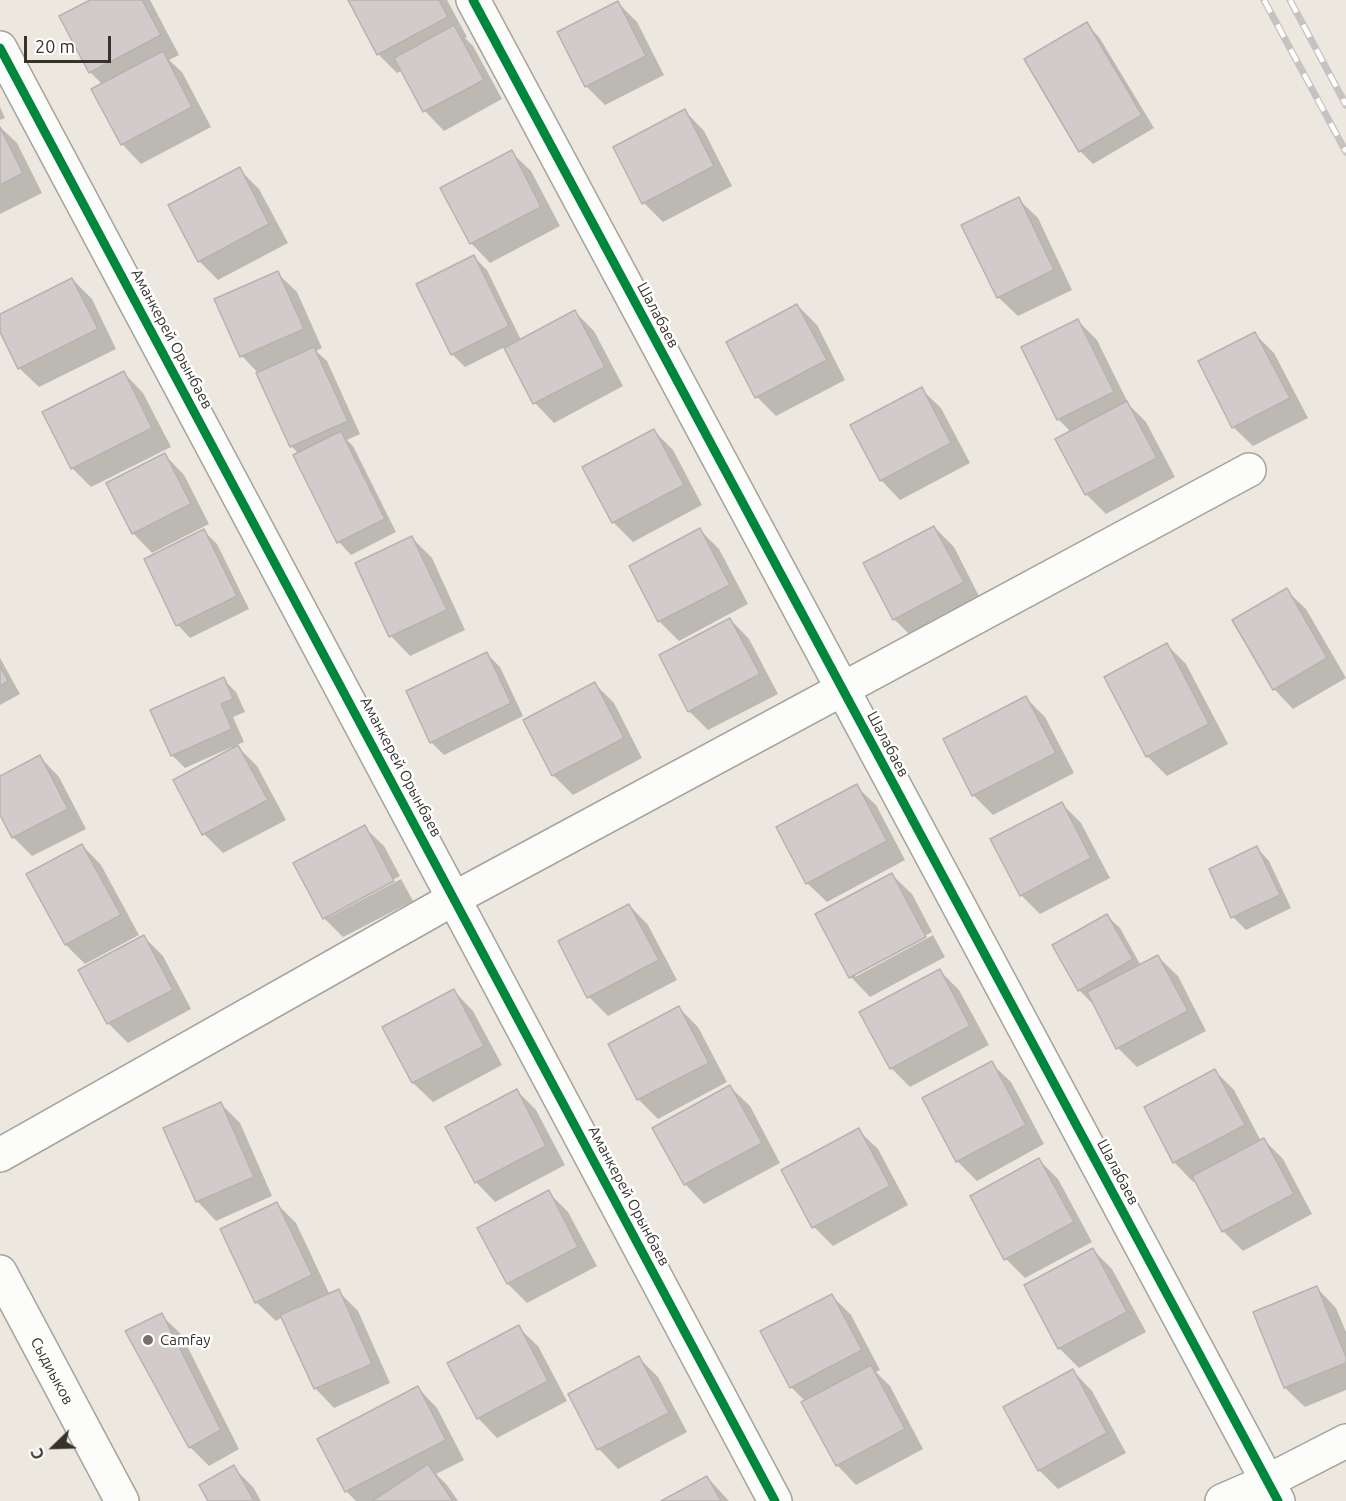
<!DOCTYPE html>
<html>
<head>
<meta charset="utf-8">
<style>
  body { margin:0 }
  #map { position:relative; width:1346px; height:1501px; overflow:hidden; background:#ece8df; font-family:Ubuntu,sans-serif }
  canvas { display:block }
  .north { position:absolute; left:24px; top:1417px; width:60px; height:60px; -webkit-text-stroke:4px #fff; paint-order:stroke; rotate:247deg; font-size:16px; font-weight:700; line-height:24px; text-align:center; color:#36332d }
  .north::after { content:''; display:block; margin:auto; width:21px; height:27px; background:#36332d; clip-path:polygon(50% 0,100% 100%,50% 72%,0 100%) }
  .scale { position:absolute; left:24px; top:36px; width:87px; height:27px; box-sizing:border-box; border:3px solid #36332d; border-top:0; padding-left:8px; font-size:18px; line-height:21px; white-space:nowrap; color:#36332d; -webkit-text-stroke:4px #fff; paint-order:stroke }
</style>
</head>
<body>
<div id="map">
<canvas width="1346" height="1501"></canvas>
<div class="north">С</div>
<div class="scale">20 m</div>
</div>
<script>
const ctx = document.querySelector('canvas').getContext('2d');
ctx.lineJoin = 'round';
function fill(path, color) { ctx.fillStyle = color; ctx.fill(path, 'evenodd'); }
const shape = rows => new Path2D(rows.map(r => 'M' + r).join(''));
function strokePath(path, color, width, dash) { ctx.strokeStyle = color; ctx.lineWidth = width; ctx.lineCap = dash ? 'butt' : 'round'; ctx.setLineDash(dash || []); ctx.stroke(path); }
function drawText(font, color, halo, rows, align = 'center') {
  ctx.font = font + ' Ubuntu,sans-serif'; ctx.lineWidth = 5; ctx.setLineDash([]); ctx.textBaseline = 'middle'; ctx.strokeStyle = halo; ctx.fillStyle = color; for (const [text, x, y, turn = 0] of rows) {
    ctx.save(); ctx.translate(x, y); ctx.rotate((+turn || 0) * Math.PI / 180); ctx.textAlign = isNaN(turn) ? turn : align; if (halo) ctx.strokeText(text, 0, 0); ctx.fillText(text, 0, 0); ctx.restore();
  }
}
fill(shape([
  [93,0,150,0,179,55,169,60,182,72,211,127,141,164,122,144,102,84,90,72],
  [349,0,447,0,467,37,465,38,473,46,502,99,444,131,425,111,403,70,397,73,378,54],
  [618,3,637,22,664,75,605,105,586,86],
  [1086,24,1099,37,1154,128,1093,164,1080,151],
  [0,107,5,118,0,120],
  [685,111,704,131,732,186,663,222,644,203],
  [0,127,17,143,42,193,0,214],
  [511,152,531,171,560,226,490,263,471,243],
  [239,169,259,189,288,243,218,280,199,261],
  [1018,199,1038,218,1072,290,1018,316,998,297],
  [474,257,487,270,521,340,575,312,594,331,623,386,554,423,535,403,505,347,465,367,452,354],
  [277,273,297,292,322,348,316,351,327,361,360,434,347,440,353,446,396,532,351,555,339,542,299,454,291,446,258,373,242,356,216,300],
  [72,279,92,299,116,349,39,387,19,368,0,329,0,316],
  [797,305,817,325,845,380,776,416,757,397],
  [1078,321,1097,340,1129,405,1146,422,1175,477,1106,514,1086,494,1071,432,1058,419],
  [1255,334,1274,353,1308,418,1253,446,1233,427],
  [124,373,143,393,171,447,91,487,72,468],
  [921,389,941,408,970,463,900,500,881,480],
  [654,431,673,450,702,505,633,542,613,522,584,468],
  [165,455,184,475,209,524,152,553,133,533],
  [934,527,954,547,982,602,913,638,894,619],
  [700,530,719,549,748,604,679,641,659,621,631,567],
  [204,531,217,544,249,609,190,638,178,625],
  [412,538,432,558,465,630,410,656,391,636,357,564],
  [1286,590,1306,609,1346,678,1293,709,1274,689],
  [730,619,749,639,778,694,708,730,689,711],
  [1167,645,1186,664,1228,744,1167,776,1147,756,1106,677],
  [487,654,500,667,523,716,444,755,431,742],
  [0,658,20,694,0,705],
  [223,679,236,692,245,712,233,717,244,742,236,745,257,766,286,820,223,853,204,834,233,749,232,747,185,768,172,755],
  [595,684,614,703,642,758,573,795,554,776,525,721],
  [1026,698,1045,717,1074,773,993,815,973,795],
  [40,757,59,777,86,829,32,856,13,837,0,812,0,778],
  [856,786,876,805,905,860,827,902,807,883],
  [1062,804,1081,823,1110,878,1040,914,1021,895],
  [364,827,384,846,400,876,329,914,329,917,401,879,413,901,343,937,324,918],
  [82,845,101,865,139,935,85,964,66,945,28,874],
  [1257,848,1269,861,1291,908,1246,930,1233,917],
  [892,875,912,894,932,932,855,973,855,977,933,935,945,957,870,997,851,977,817,915],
  [629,905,648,925,677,980,608,1016,589,997],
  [1107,916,1120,928,1141,966,1158,957,1178,976,1206,1031,1137,1067,1118,1048,1093,1002,1092,1003,1079,990],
  [144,937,163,956,191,1009,128,1043,108,1023],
  [940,971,959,990,989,1045,910,1087,891,1068],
  [454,991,473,1011,502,1065,433,1102,413,1083,384,1028],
  [679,1008,698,1027,727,1082,658,1119,638,1099,610,1044],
  [991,1063,1011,1082,1044,1144,977,1181,957,1161,924,1099],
  [1215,1071,1234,1090,1261,1141,1264,1140,1283,1159,1312,1214,1243,1251,1223,1231,1196,1180,1193,1182,1174,1162],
  [730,1087,750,1106,780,1163,704,1204,685,1184],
  [517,1091,536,1110,565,1165,495,1202,476,1182],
  [221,1104,240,1123,272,1196,216,1221,197,1201],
  [858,1130,878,1149,908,1205,833,1246,814,1227],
  [1039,1160,1058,1179,1092,1242,1025,1278,1006,1259],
  [548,1192,568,1212,597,1266,527,1303,508,1284],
  [277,1204,296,1223,330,1295,338,1291,358,1311,390,1383,334,1408,315,1388,283,1317,276,1321,256,1302],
  [1093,1250,1112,1269,1146,1332,1079,1368,1059,1348],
  [1317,1288,1336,1308,1346,1332,1346,1390,1305,1407,1285,1388,1255,1313],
  [832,1296,851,1315,880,1370,876,1372,890,1386,923,1449,856,1485,837,1465,806,1402,791,1387],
  [161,1315,181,1334,239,1449,209,1466,190,1447],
  [518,1327,538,1346,567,1401,497,1438,478,1418],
  [639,1358,658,1377,687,1432,618,1469,599,1449,570,1394],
  [1073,1371,1092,1391,1126,1453,1058,1489,1039,1470],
  [418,1388,437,1408,464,1460,436,1474,447,1485,458,1501,356,1501,346,1491],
  [233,1467,253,1487,261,1501,209,1501],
  [707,1477,729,1501,664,1501]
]), '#0003');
const building = shape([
  [90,0,142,0,161,35,89,73,59,16,90,0],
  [348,0,439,0,448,17,377,55,348,0],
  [618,1,646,56,585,87,557,32,618,1],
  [1087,22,1142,115,1079,152,1024,59,1087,22],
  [454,25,484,80,423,112,394,58,454,25],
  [163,51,192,107,121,145,91,89,163,51],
  [685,109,714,166,642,204,613,147,685,109],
  [0,127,23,173,0,185,0,127],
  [512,150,541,207,470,244,440,188,512,150],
  [240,167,269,224,198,262,168,205,240,167],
  [1019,197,1054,270,997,298,961,225,1019,197],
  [474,255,509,326,451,355,416,284,474,255],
  [278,271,304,329,240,357,214,299,278,271],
  [72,278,98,329,18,369,0,332,0,314,72,278],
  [797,304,827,360,755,398,726,342,797,304],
  [575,310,605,367,533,404,504,348,575,310],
  [1078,319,1114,392,1057,420,1021,347,1078,319],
  [1255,332,1290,398,1232,428,1198,361,1255,332],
  [314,347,348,421,290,447,256,373,314,347],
  [124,371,152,428,71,469,42,412,124,371],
  [922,387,951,443,880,481,850,425,922,387],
  [1127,401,1157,458,1085,495,1055,439,1127,401],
  [654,429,684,485,612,523,582,467,654,429],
  [341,431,385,519,337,543,293,455,341,431],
  [165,453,191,504,132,534,106,483,165,453],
  [934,526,964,582,893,620,863,563,934,526],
  [700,528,730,585,658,622,629,566,700,528],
  [204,529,237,596,176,626,144,559,204,529],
  [412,536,447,610,389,637,355,563,412,536],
  [1287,588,1327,658,1273,690,1232,620,1287,588],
  [730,618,760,674,688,712,659,655,730,618],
  [1167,643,1209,724,1146,757,1104,677,1167,643],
  [487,652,511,703,430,743,406,691,487,652],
  [0,666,8,681,0,686,0,666],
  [224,677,233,699,221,704,232,729,171,756,150,710,224,677],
  [595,682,624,738,552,776,523,720,595,682],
  [1026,696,1056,753,972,796,943,739,1026,696],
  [238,745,268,800,202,835,173,780,238,745],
  [40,755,68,809,12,838,0,815,0,776,40,755],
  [857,784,887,841,806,884,776,827,857,784],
  [1062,802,1091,858,1020,896,990,839,1062,802],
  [365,825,394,881,323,919,293,863,365,825],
  [82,844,121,915,65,945,26,874,82,844],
  [1257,846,1280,895,1231,918,1209,869,1257,846],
  [892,873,926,937,849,978,815,914,892,873],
  [629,904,659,960,587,998,558,941,629,904],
  [1107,914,1133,959,1078,991,1052,945,1107,914],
  [144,935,173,990,107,1024,78,970,144,935],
  [1158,955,1188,1011,1116,1049,1087,992,1158,955],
  [940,969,970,1026,890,1069,859,1012,940,969],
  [454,989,484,1046,412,1083,382,1027,454,989],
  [679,1006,709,1063,637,1100,608,1044,679,1006],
  [992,1061,1026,1125,956,1162,922,1098,992,1061],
  [1215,1069,1245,1125,1173,1163,1144,1107,1215,1069],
  [730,1085,762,1143,684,1185,652,1128,730,1085],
  [517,1089,546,1146,475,1183,445,1127,517,1089],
  [221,1102,254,1177,196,1202,163,1128,221,1102],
  [859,1128,890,1186,812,1228,781,1170,859,1128],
  [1264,1138,1294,1194,1222,1232,1192,1176,1264,1138],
  [1039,1158,1074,1222,1004,1260,970,1196,1039,1158],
  [549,1190,578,1247,507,1284,477,1228,549,1190],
  [277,1202,312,1275,255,1303,220,1229,277,1202],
  [1093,1248,1127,1312,1058,1349,1024,1285,1093,1248],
  [1317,1286,1346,1357,1346,1363,1284,1388,1253,1312,1317,1286],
  [339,1289,372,1364,314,1389,280,1315,339,1289],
  [832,1294,862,1350,790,1388,760,1331,832,1294],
  [162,1313,221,1430,189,1448,125,1331,162,1313],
  [519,1325,548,1381,477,1419,447,1363,519,1325],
  [639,1356,669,1413,597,1450,568,1394,639,1356],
  [871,1365,905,1429,836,1466,801,1402,871,1365],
  [1073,1369,1107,1433,1038,1471,1003,1407,1073,1369],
  [418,1386,446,1440,345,1492,317,1439,418,1386],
  [428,1464,453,1501,372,1501,428,1464],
  [234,1465,254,1501,208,1501,199,1485,234,1465],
  [707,1476,721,1501,661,1501,707,1476]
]);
fill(building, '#d3cbcb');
strokePath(building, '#b6b2b0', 1.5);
const minor = shape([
  [473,0,1278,1501],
  [0,48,775,1501],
  [0,1155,453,899,1249,470],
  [0,1272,122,1501],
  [1222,1501,1268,1481,1346,1441]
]);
strokePath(minor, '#a6a39c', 36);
strokePath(minor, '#fcfcfa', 33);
const rail = shape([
  [1264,0,1346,152],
  [1290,0,1346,105]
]);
strokePath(rail, '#c5c3c1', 7);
strokePath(rail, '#fff', 4.5, [14]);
strokePath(shape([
  [473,0,1278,1501],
  [0,48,775,1501]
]), '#00873e', 9);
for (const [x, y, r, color] of [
  [148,1340,6,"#76726b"]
]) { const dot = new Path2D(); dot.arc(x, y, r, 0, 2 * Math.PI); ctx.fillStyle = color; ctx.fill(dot); strokePath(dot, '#fff', 2); }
drawText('15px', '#36332d', '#fff', [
  ["Шалабаев",658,315,62],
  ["Аманкерей Орынбаев",172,339,62],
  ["Шалабаев",888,744,62],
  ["Аманкерей Орынбаев",401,767,62],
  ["Шалабаев",1118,1172,62],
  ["Аманкерей Орынбаев",629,1196,62],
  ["Сыдиыков",52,1371,62]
]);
drawText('15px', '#36332d', '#fff', [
  ["Camfay",160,1340]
], 'left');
</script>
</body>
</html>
